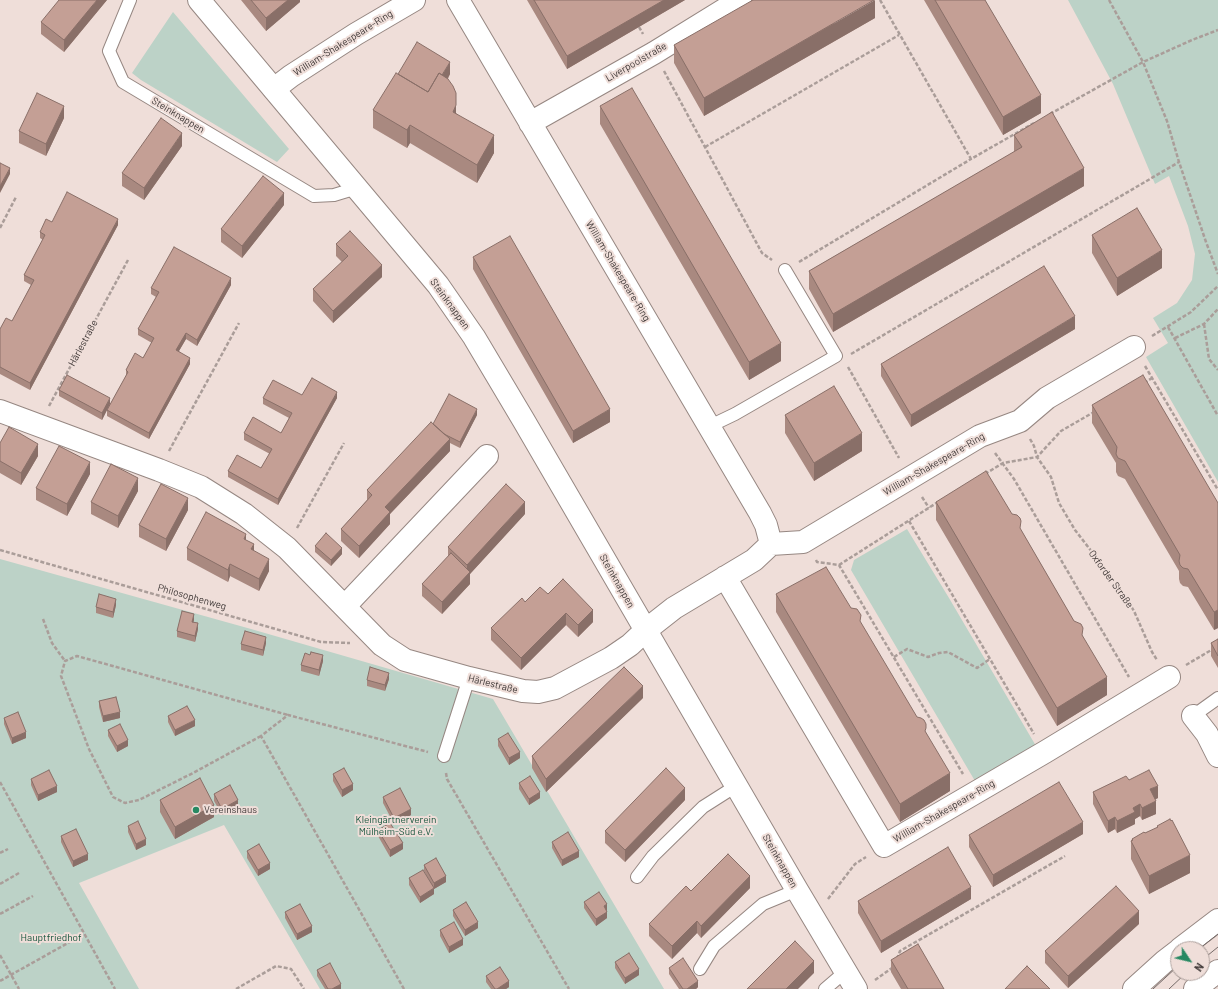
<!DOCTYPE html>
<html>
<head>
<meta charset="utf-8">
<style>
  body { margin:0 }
  #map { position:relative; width:1218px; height:989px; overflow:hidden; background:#efded9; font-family:Barlow,sans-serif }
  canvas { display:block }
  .north { position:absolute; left:1170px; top:941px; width:40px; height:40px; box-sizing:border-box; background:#efded9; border:1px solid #a99c98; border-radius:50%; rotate:125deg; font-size:11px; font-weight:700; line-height:16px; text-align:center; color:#3f3837 }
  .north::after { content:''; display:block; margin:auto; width:14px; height:18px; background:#278962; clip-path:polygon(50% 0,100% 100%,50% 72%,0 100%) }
</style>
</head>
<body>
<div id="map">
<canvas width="1218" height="989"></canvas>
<div class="north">N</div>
</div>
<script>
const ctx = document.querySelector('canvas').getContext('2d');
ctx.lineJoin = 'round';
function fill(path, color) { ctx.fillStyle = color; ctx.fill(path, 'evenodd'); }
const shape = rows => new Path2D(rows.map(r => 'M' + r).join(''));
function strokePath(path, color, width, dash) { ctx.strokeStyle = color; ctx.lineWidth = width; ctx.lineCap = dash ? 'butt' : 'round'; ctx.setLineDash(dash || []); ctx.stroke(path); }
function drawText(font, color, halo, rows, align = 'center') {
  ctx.font = font + ' Barlow,sans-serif'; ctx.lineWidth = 4; ctx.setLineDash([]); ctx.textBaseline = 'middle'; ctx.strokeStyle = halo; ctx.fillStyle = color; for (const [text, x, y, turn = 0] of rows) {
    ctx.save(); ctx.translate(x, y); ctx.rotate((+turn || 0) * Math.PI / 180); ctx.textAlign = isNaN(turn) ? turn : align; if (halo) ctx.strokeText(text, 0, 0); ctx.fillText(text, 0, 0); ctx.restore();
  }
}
fill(shape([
  [1068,0,1218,0,1218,482,1146,357,1168,343,1153,318,1177,303,1192,280,1195,254,1188,226,1169,176,1155,184,1113,84],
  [173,12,289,149,277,162,141,80,132,73],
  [907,529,949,598,1036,746,975,781,851,570,854,560],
  [0,559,251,629,493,699,664,989,320,989,224,825,79,883,139,989,0,989]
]), '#bcd2c7');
const service = shape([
  [130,0,109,51,123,82,314,196,334,195,357,188],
  [710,426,735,414,836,356,785,270],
  [1193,716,1218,698],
  [444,756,469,678],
  [637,877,653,856,703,807,736,786],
  [700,969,714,946,763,904,797,890],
  [825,989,846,971]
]);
const minor = shape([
  [458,0,760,513,766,525,771,544],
  [274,89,291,76,356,34,414,0],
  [530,123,654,53,740,0],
  [0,411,159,470,201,487,244,514,287,548,382,645,405,660,469,678,523,691,538,692,555,688,611,658,630,645,646,630,674,608,754,560,771,544,803,542,980,436,1020,421,1047,398,1134,347],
  [725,577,884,846,1045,752,1169,677],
  [345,606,487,456],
  [1193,716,1207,734,1218,756],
  [1180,949,1218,920],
  [1134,989,1165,961,1178,951]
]);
const tertiary = shape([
  [199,0,438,285,474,337,524,421,797,890,856,989]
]);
const secondary = shape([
  [1195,989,1218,971]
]);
strokePath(service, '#968782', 14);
strokePath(minor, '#968782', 24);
strokePath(tertiary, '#968782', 24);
strokePath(secondary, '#968782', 24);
strokePath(shape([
  [880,0,971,159,1034,123],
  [1109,0,1143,62,1167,121,1179,162,1206,242,1218,274],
  [639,27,643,34],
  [664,71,762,253,772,260],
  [1050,114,1143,62,1192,40,1218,30],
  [705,147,899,35],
  [0,228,16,197],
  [799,262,971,159],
  [1204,324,1209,359,1218,370],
  [1168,327,1218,416],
  [1152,336,1191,312,1218,286],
  [1175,338,1204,324,1218,309],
  [851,354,1179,162],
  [1145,366,1218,490],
  [848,367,899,458],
  [1144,383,1152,378],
  [49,406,128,260],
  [1030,439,1034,446,1037,457,1051,477,1059,503,1075,530,1119,587,1134,611,1152,652,1157,660],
  [169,451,239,323],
  [995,453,1014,479,1129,677],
  [985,474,1003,463,1037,457,1061,431,1094,412],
  [922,497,929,508],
  [909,521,1034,734],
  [297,528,344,443],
  [0,550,321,642,350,643],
  [816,560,817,562,839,565,963,774],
  [839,565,938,502],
  [43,619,52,643,65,661],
  [894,657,907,649,928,657,939,653,948,652,977,668,990,659],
  [1186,665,1218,646],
  [261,736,193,773,139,800,125,803,113,797,89,749,61,676,65,661,77,656,288,715],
  [446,773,447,779,569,989],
  [0,782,115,989],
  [0,853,8,849],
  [0,884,19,873],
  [828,899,855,864,866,857],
  [0,914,33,896],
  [0,955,19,989],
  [897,959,900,951,1065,856],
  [875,980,892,968],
  [0,981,84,934],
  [236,989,276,966,291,969,304,989],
  [404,989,261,736,288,715,428,752]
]), '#aa9d99', 2.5, [4, 2]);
strokePath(service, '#fff', 12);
strokePath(minor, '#fff', 22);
strokePath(tertiary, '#fff', 22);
strokePath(secondary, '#fff', 22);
strokePath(shape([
  [1199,949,1218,934],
  [1202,960,1218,947],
  [1153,989,1178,966],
  [1169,989,1186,973]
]), '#746a68', 1);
fill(shape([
  [107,0,64,52,41,34,41,22],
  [241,0,300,0,300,2,266,31],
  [527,0,685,0,567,69],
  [924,0,985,0,1041,113,1003,135],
  [875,18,704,116,674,63,674,45],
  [398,74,450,74,448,79,456,113,494,153,477,183,410,143,407,148,373,128,373,110],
  [600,106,781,361,749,380,600,124],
  [64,118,46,156,19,143,19,131],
  [1014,135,1084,186,833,332,809,289,809,271,1014,152],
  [182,146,144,200,122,186,122,173],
  [284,205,242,258,221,242,221,229],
  [52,222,118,225,30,390,0,374,0,329,12,321,31,285,24,281,24,275,43,240,40,238,40,232],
  [1092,235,1162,268,1117,296,1092,253],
  [336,244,382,277,333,323,313,301,313,289,342,262,336,256],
  [473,257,610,422,573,443,473,269],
  [231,285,197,346,186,339,179,351,190,364,149,439,107,416,107,410,126,376,126,370,143,358,152,343,138,335,138,329,156,297,151,294,151,288],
  [1075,329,911,427,881,376,881,364],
  [59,390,110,404,102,420,59,396],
  [302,395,337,398,278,505,228,477,228,471,261,468,270,454,244,440,244,433,281,433,289,418,263,404,263,398],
  [1092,405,1218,503,1218,628,1214,630,1188,587,1183,586,1180,583,1179,579,1179,571,1125,479,1118,476,1116,472,1116,463,1092,423],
  [477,415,460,448,450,443,450,451,390,514,390,524,359,558,341,541,341,529,367,500,367,490,433,424],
  [785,415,862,451,814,481,785,433],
  [0,443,38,456,21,485,0,473],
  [90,474,67,516,36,500,36,488],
  [138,491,118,528,91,514,91,502],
  [936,502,1021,530,1083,637,1107,695,1057,726,936,520],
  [188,510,166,551,139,537,139,525],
  [525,514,470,574,470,584,442,614,422,596,422,584,448,557,448,547],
  [246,540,269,571,259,591,230,576,228,582,187,560,187,548],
  [315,546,342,554,331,566,315,552],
  [548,594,593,622,578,637,566,625,521,670,491,640,491,628,525,602],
  [776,594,861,624,926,733,950,791,900,822,776,612],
  [116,605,113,618,96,613,96,607],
  [194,620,193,622,198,629,195,642,177,637,177,631],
  [1218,639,1218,668,1211,656,1211,643],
  [266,643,263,656,241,650,241,644],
  [323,661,319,676,301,671,301,665],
  [389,679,385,691,367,686,367,680],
  [643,698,546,792,532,768,532,756],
  [99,701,120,718,103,722,99,707],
  [168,716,195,726,175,736,168,722],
  [4,718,26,738,12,744,4,724],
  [108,730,128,746,117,752,108,736],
  [498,739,520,758,509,765,498,746],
  [333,774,353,790,342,797,333,781],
  [31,779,57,792,38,801,31,785],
  [1129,780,1158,798,1155,799,1156,814,1142,820,1140,816,1135,819,1135,824,1117,833,1115,829,1108,833,1093,804,1093,792],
  [519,783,540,798,529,805,519,789],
  [214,794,238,806,222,815,214,801],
  [383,797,411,815,394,824,383,803],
  [160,800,214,817,175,839,160,812],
  [685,800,625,862,605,843,605,831],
  [128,826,146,845,136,850,128,832],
  [1157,826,1190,873,1149,894,1131,859,1131,841,1132,839,1145,833,1157,828],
  [378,830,403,849,390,857,378,836],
  [1083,834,993,887,969,847,969,835],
  [61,836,88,860,73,867,61,842],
  [552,842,579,857,562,866,552,848],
  [247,851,270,869,258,876,247,858],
  [424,865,446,882,434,889,424,871],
  [409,878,434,894,420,903,409,885],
  [750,888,701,938,697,933,672,959,649,936,649,924,691,891],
  [971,899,881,953,858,913,858,901],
  [584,902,607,910,607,918,596,926,584,908],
  [453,910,478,928,465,936,453,916],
  [285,912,312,932,297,940,285,918],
  [1139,924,1068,988,1045,963,1045,951],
  [440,930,463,945,449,953,440,936],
  [891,960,944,989,901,989,891,972],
  [615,962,639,975,625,984,615,968],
  [669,968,698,987,696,989,679,989,669,974],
  [317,970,341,989,325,989,317,976],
  [486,976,509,987,506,989,491,989,486,982]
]), '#a98980');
fill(shape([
  [97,0,107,0,64,52,64,40],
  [288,0,300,0,300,2,266,31,266,18],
  [664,0,685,0,567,69,567,56],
  [875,0,875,18,704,116,704,98],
  [450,62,450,74,428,110,428,98],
  [1041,95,1041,113,1003,135,1003,117],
  [456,105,456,123,453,112],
  [64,106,64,118,46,156,46,144],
  [410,125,410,143,407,148,407,130],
  [182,133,182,146,144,200,144,188],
  [494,135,494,153,477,183,477,165],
  [10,168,10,174,0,193,0,186],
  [1084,168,1084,186,833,332,833,314],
  [284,193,284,205,242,258,242,246],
  [118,219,118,225,30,390,30,383],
  [1162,250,1162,268,1117,296,1117,278],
  [382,265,382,277,333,323,333,311],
  [231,278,231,285,197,346,197,340],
  [1075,316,1075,329,911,427,911,415],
  [186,333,186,339,176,356,176,350],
  [781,343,781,361,749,380,749,362],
  [190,358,190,364,149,439,149,433],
  [337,392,337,398,278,505,278,499],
  [110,398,110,404,102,420,102,413],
  [477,409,477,415,460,448,460,442],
  [610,409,610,422,573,443,573,431],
  [862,433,862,451,814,481,814,463],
  [450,439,450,451,390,514,390,524,359,558,359,546,385,507],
  [38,444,38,456,21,485,21,473],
  [90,462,90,474,67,516,67,504],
  [138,478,138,491,118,528,118,516],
  [188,498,188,510,166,551,166,539],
  [525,502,525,514,470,574,470,584,442,614,442,602,467,575,467,565],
  [246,534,246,546,244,539],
  [254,544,254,556,251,549],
  [342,548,342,554,331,566,331,560],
  [269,559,269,571,259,591,259,579],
  [230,564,230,576,228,582,228,570],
  [116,599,116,605,113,618,113,612],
  [593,610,593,622,578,637,578,625],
  [1218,610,1218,628,1214,630,1214,612],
  [566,613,566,625,521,670,521,658],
  [194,614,194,620,192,628,192,622],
  [198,623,198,629,195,642,195,636],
  [266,637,266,643,263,656,263,650],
  [323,655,323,661,319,676,319,670],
  [389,673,389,679,385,691,385,685],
  [1107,677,1107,695,1057,726,1057,708],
  [643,686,643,698,546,792,546,779],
  [120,712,120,718,103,722,103,716],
  [195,720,195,726,175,736,175,730],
  [26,732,26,738,12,744,12,738],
  [128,740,128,746,117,752,117,746],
  [520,752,520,758,509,765,509,758],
  [950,773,950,791,900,822,900,804],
  [353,784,353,790,342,797,342,790],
  [57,786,57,792,38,801,38,795],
  [1158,786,1158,798,1150,802,1150,789],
  [685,788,685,800,625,862,625,850],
  [540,792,540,798,529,805,529,799],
  [238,800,238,806,222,815,222,809],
  [1156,801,1156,814,1142,820,1142,808],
  [1140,804,1140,816,1135,819,1135,824,1117,833,1117,821,1133,808],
  [214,805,214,817,175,839,175,827],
  [411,809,411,815,394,824,394,818],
  [1115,817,1115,829,1108,833,1108,821],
  [1083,822,1083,834,993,887,993,875],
  [146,839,146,845,136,850,136,844],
  [403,843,403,849,390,857,390,850],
  [579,851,579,857,562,866,562,860],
  [88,854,88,860,73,867,73,861],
  [1190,855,1190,873,1149,894,1149,876],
  [270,863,270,869,258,876,258,870],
  [446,876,446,882,434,889,434,883],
  [750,876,750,888,701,938,701,926],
  [971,887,971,899,881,953,881,941],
  [434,888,434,894,420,903,420,897],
  [607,904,607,910,604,912,604,906],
  [1139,911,1139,924,1068,988,1068,976],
  [607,912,607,918,596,926,596,919],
  [697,921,697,933,672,959,672,946],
  [478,922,478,928,465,936,465,930],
  [312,926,312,932,297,940,297,934],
  [463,939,463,945,449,953,449,947],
  [814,961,814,973,798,989,786,989],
  [639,969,639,975,625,984,625,978],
  [509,981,509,987,506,989,497,989],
  [698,981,698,987,696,989,687,989],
  [341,984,341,989,332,989]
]), '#896f68');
const building = shape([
  [59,0,97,0,64,40,41,22,59,0],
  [251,0,288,0,266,18,251,0],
  [534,0,664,0,567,56,534,0],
  [753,0,874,0,704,98,674,45,753,0],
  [935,0,985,0,1041,95,1003,117,935,0],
  [417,42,450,62,442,75,439,73,428,92,398,74,417,42],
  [396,73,428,92,439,73,448,79,453,86,456,93,456,105,453,112,494,135,477,165,410,125,407,130,373,110,396,73],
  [632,88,781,343,749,362,600,106,632,88],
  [37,93,64,106,46,144,19,131,37,93],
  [1052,112,1084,168,833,314,809,271,1022,147,1014,135,1052,112],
  [161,118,182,133,144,188,122,173,161,118],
  [0,163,10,168,0,186,0,163],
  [263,176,284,193,242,246,221,229,263,176],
  [67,192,118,219,30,383,0,367,0,329,6,318,12,321,34,280,24,275,45,235,40,232,46,219,52,222,67,192],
  [1137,208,1162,250,1117,278,1092,235,1137,208],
  [350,231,382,265,333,311,313,289,348,256,336,244,350,231],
  [510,236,610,409,573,431,473,257,510,236],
  [174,247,231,278,197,340,186,333,176,350,190,358,149,433,107,410,128,372,126,370,135,353,143,358,154,338,138,329,159,292,151,288,174,247],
  [1044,266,1075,316,911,415,881,364,1044,266],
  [67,375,110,398,102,413,59,390,67,375],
  [1143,375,1218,503,1218,610,1214,612,1188,569,1183,568,1180,565,1179,561,1180,555,1125,461,1118,458,1116,454,1117,447,1092,405,1143,375],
  [312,378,337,392,278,499,228,471,237,455,261,468,272,449,244,433,253,417,281,433,292,413,263,398,273,380,302,395,312,378],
  [834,386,862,433,814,463,785,415,834,386],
  [449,394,477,409,460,442,444,434,433,424,449,394],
  [431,422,450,439,385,507,390,512,359,546,341,529,372,495,367,490,431,422],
  [9,427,38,444,21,473,0,461,0,443,9,427],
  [59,446,90,462,67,504,36,488,59,446],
  [111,464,138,478,118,516,91,502,111,464],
  [986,471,1012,514,1017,515,1020,518,1021,521,1020,528,1074,621,1081,624,1083,628,1082,635,1107,677,1057,708,936,502,986,471],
  [161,484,188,498,166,539,139,525,161,484],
  [506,484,525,502,467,565,448,547,506,484],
  [206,512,246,534,244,539,254,544,251,549,269,559,259,579,230,564,228,570,187,548,206,512],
  [326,533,342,548,331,560,315,546,326,533],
  [451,553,470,572,442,602,422,584,451,553],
  [826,567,851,608,857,609,861,615,860,621,917,717,921,718,924,720,926,724,926,728,925,731,950,773,900,804,776,594,826,567],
  [563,579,593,610,578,625,566,613,521,658,491,628,522,598,525,602,540,587,548,594,563,579],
  [99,594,116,599,113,612,96,607,99,594],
  [182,611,194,614,192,622,198,623,195,636,177,631,182,611],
  [245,631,266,637,263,650,241,644,245,631],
  [1218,639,1218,656,1211,643,1218,639],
  [311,652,323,655,319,670,301,665,305,653,310,655,311,652],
  [370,667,389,673,385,685,367,680,370,667],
  [624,667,643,686,546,779,532,756,624,667],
  [116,697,120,712,103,716,99,701,116,697],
  [187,706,195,720,175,730,168,716,187,706],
  [18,712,26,732,12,738,4,718,18,712],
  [120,724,128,740,117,746,108,730,120,724],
  [508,733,520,752,509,758,498,739,508,733],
  [344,768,353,784,342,790,333,774,344,768],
  [666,768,685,788,625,850,605,831,666,768],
  [49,770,57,786,38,795,31,779,49,770],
  [1149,770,1158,786,1150,789,1156,801,1142,808,1140,804,1133,808,1135,812,1117,821,1115,817,1108,821,1093,792,1126,776,1129,780,1149,770],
  [530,776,540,792,529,799,519,783,530,776],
  [200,778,214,805,175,827,160,800,200,778],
  [1059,782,1083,822,993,875,969,835,1059,782],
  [230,785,238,800,222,809,214,794,230,785],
  [400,788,411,809,394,818,383,797,400,788],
  [1170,819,1171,821,1172,820,1190,855,1149,876,1131,841,1133,840,1132,839,1144,832,1145,833,1158,827,1157,826,1170,819],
  [138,821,146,839,136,844,128,826,138,821],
  [390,823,403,843,390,850,378,830,390,823],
  [76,829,88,854,73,861,61,836,76,829],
  [568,832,579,851,562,860,552,842,568,832],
  [259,844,270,863,258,870,247,851,259,844],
  [948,847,971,887,881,941,858,901,948,847],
  [728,854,750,876,701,926,697,921,672,946,649,924,686,886,691,891,728,854],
  [436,858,446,876,434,883,424,865,436,858],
  [423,870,434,888,420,897,409,878,423,870],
  [1116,886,1139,911,1068,976,1045,951,1116,886],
  [599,892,607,904,604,906,607,912,596,919,584,902,599,892],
  [466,902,478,922,465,930,453,910,466,902],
  [300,904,312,926,297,934,285,912,300,904],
  [454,922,463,939,449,947,440,930,454,922],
  [795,941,814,961,786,989,747,989,795,941],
  [918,944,944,989,908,989,891,960,918,944],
  [629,953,639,969,625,978,615,962,629,953],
  [683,958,698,981,687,989,683,989,669,968,683,958],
  [330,963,341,984,332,989,328,989,317,970,330,963],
  [1027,966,1050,989,1005,989,1027,966],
  [500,967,509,981,497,989,495,989,486,976,500,967]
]);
fill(building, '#c49f95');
strokePath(building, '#896f68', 1);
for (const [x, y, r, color] of [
  [196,810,4,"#278962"]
]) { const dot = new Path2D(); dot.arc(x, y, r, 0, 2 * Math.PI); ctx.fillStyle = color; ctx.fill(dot); strokePath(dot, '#efded9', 1.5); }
drawText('10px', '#3f3837', '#efded9', [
  ["William-Shakespeare-Ring",343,43,-32],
  ["Liverpoolstraße",636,62,-30],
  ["Steinknappen",178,115,31],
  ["William-Shakespeare-Ring",618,271,59],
  ["Steinknappen",450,304,54],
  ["Härlestraße",83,343,-62],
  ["William-Shakespeare-Ring",934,464,-30],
  ["Oxforder Straße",1111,579,54],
  ["Steinknappen",617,581,60],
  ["Philosophenweg",192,597,16],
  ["Härlestraße",493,684,14],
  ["William-Shakespeare-Ring",944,811,-30],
  ["Steinknappen",780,861,60]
]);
drawText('10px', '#3f3837', '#efded9', [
  ["Vereinshaus",204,810]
], 'left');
drawText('10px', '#14543b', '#efded9', [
  ["Kleingärtnerverein",396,820],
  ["Mülheim-Süd e.V.",396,832],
  ["Hauptfriedhof",51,938]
]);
</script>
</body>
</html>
